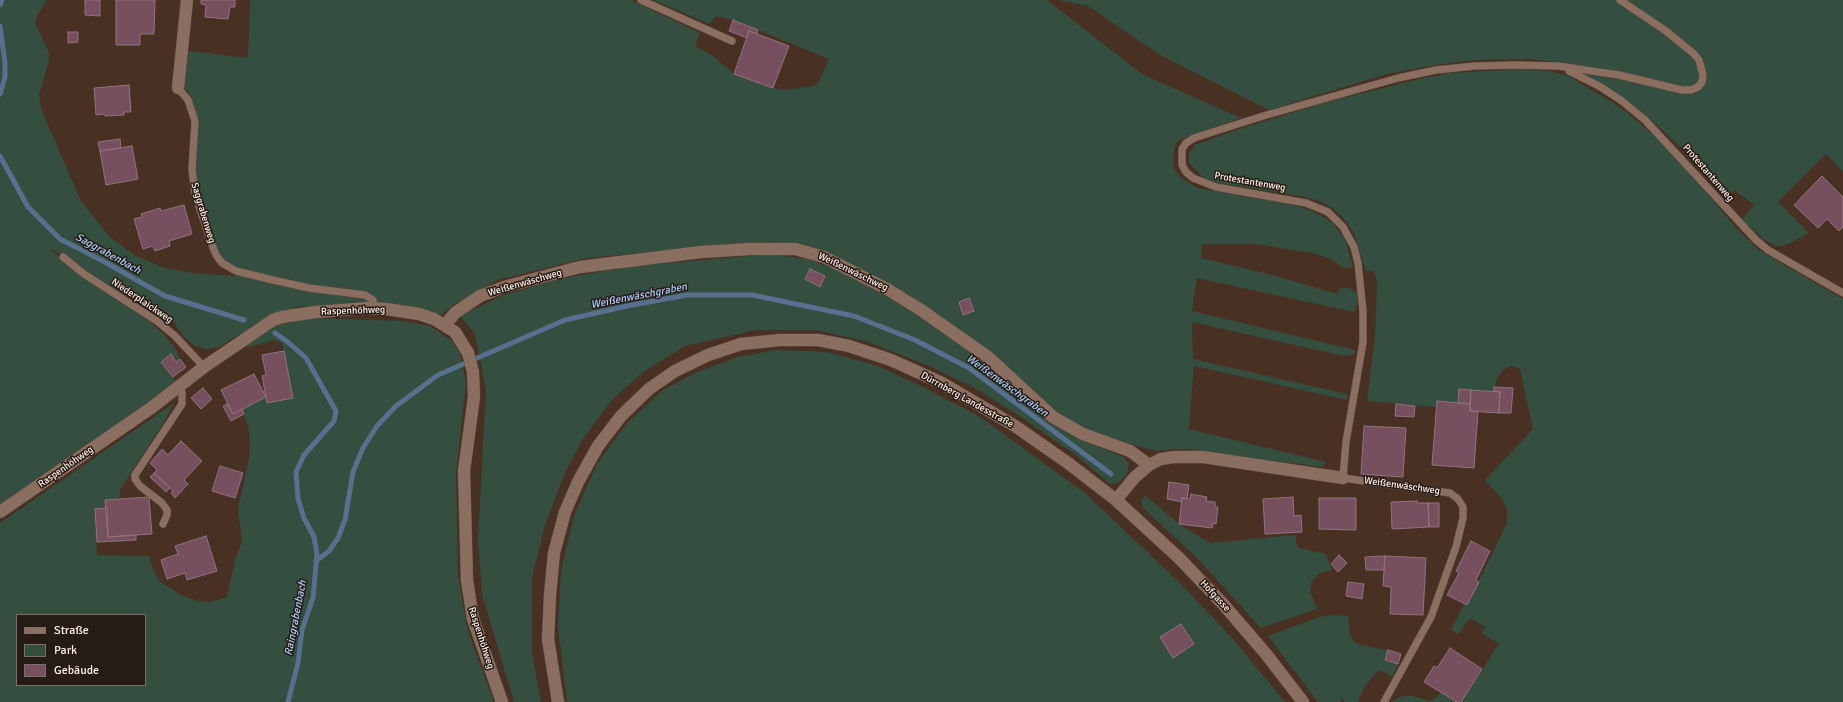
<!DOCTYPE html>
<html>
<head>
<meta charset="utf-8">
<style>
  body { margin:0 }
  #map { position:relative; width:1843px; height:702px; overflow:hidden; background:#483123; font-family:Signika,sans-serif }
  canvas { display:block }
  .legend { position:absolute; left:16px; top:614px; width:130px; height:72px; box-sizing:border-box; background:#261b15; border:1px solid #7c6f68; margin:0; padding:5px 7px; list-style:none; font-size:12px; color:#fdede5 }
  .legend li { display:flex; align-items:center; gap:8px; height:20px }
  .legend b { width:20px; border:1px solid #7c6f68 }
</style>
</head>
<body>
<div id="map">
<canvas width="1843" height="702"></canvas>
<ul class="legend">
<li><b style="height:5px;background:#8a6e5f"></b>Straße</li>
<li><b style="height:11px;background:#344e3f"></b>Park</li>
<li><b style="height:11px;background:#77505f"></b>Gebäude</li>
</ul>
</div>
<script>
const ctx = document.querySelector('canvas').getContext('2d');
ctx.lineJoin = 'round';
function fill(path, color) { ctx.fillStyle = color; ctx.fill(path, 'evenodd'); }
const shape = rows => new Path2D(rows.map(r => 'M' + r).join(''));
function strokePath(path, color, width, dash) { ctx.strokeStyle = color; ctx.lineWidth = width; ctx.lineCap = dash ? 'butt' : 'round'; ctx.setLineDash(dash || []); ctx.stroke(path); }
function drawText(font, color, halo, rows, align = 'center') {
  ctx.font = font + ' Signika,sans-serif'; ctx.lineWidth = 3; ctx.setLineDash([]); ctx.textBaseline = 'middle'; ctx.strokeStyle = halo; ctx.fillStyle = color; for (const [text, x, y, turn = 0] of rows) {
    ctx.save(); ctx.translate(x, y); ctx.rotate((+turn || 0) * Math.PI / 180); ctx.textAlign = isNaN(turn) ? turn : align; if (halo) ctx.strokeText(text, 0, 0); ctx.fillText(text, 0, 0); ctx.restore();
  }
}
fill(shape([
  [0,0,47,0,37,16,35,23,49,53,49,60,39,95,41,109,81,201,109,236,134,255,165,268,193,273,235,276,237,268,224,260,217,251,196,181,195,166,198,128,191,97,183,84,189,51,248,58,250,0,631,0,700,33,695,46,713,56,734,74,773,88,785,90,814,86,819,81,829,59,733,20,720,17,715,17,710,24,653,0,1047,0,1142,74,1241,118,1181,139,1176,143,1173,158,1174,168,1181,178,1198,188,1294,205,1312,211,1332,222,1345,239,1353,266,1350,269,1342,267,1329,258,1312,253,1255,244,1202,244,1201,258,1273,275,1337,294,1340,288,1349,288,1357,293,1357,304,1354,312,1197,278,1192,311,1355,350,1355,354,1344,356,1192,322,1193,359,1347,394,1347,400,1194,366,1189,429,1326,462,1323,467,1264,460,1197,450,1176,449,1157,451,1137,446,1086,430,1061,417,906,294,843,260,806,245,762,242,587,258,498,280,453,305,441,315,395,305,347,305,295,307,284,324,310,318,403,321,430,326,451,340,460,353,466,383,456,474,458,574,467,628,494,702,0,702,0,523,174,403,164,422,121,488,119,499,106,500,107,508,95,509,97,555,149,556,153,570,159,581,183,596,198,601,210,602,227,597,235,560,242,542,238,509,249,459,250,441,248,425,242,409,266,397,267,403,293,398,282,343,275,340,248,347,238,335,219,347,207,349,195,346,184,337,168,314,113,290,66,256,50,249,83,277,148,320,163,333,176,349,180,359,176,362,170,354,161,362,177,383,0,506],
  [17,615,145,615,145,685,17,685],
  [1059,0,1843,0,1843,172,1826,154,1778,202,1809,233,1790,243,1782,246,1776,246,1763,239,1742,220,1754,205,1734,190,1725,198,1683,149,1651,120,1621,97,1589,76,1576,69,1558,62,1529,59,1476,60,1435,65,1387,74,1269,110,1160,55,1088,6],
  [1524,69,1549,71,1567,75,1610,101,1632,116,1673,153,1739,231,1759,250,1843,299,1843,702,1461,702,1499,644,1482,633,1485,627,1470,618,1458,634,1451,630,1464,604,1467,605,1507,523,1507,510,1502,499,1485,480,1533,429,1520,369,1513,366,1504,369,1497,378,1494,391,1459,389,1458,403,1437,401,1436,407,1367,401,1375,337,1377,283,1375,274,1373,271,1366,271,1354,233,1345,220,1332,208,1319,201,1299,196,1214,182,1203,177,1189,163,1189,153,1195,145,1236,130,1324,103,1419,79,1449,73],
  [772,254,811,260,837,270,884,295,953,337,1001,375,1042,416,1084,441,1124,457,1129,464,1127,475,1119,482,1110,484,1077,456,1024,419,975,388,927,365,865,341,816,330,756,330,685,346,643,372,611,401,582,440,565,473,545,525,532,577,532,653,541,702,514,702,482,594,478,541,486,389,475,334,460,316,501,296,559,279,631,266],
  [776,350,827,352,878,366,925,388,980,417,1085,493,1180,583,1233,639,1285,702,567,702,558,627,561,571,574,516,597,464,627,423,663,390,697,372,738,357],
  [1145,495,1179,524,1210,543,1296,535,1296,543,1299,548,1326,554,1332,570,1320,573,1312,581,1310,591,1317,609,1261,628,1195,556,1143,508,1141,501],
  [1334,615,1348,616,1350,635,1354,642,1361,645,1388,650,1385,660,1398,664,1392,677,1383,671,1378,671,1364,687,1358,702,1346,702,1340,698,1342,702,1318,702,1268,636,1319,617],
  [1441,692,1457,702,1391,702,1402,696,1412,696,1430,701,1435,699]
]), '#344e3f');
strokePath(shape([
  [0,5,2,0],
  [0,26,5,63,5,77,0,94],
  [0,156,28,207,60,239,103,261,165,296,244,320],
  [275,333,289,343,306,358,336,411,334,421,304,455,296,472,298,499,304,518,314,537,317,554,313,598,302,630,298,663,288,702],
  [316,561,329,551,338,538,345,520,353,472,363,448,377,426,396,406,438,375,565,320,627,306,687,295,752,295,854,316,915,340,969,368,1111,474]
]), '#57708e', 5);
const building = shape([
  [85,0,100,0,100,16,85,15,85,0],
  [116,0,155,0,154,34,140,34,140,45,116,45,116,0],
  [201,0,235,0,235,7,230,7,228,19,205,17,206,5,201,4,201,0],
  [733,20,758,30,757,34,749,31,747,38,729,31,733,20],
  [749,31,789,46,773,88,734,74,749,31],
  [68,32,78,32,78,42,68,43,68,32],
  [129,85,131,112,124,112,124,115,105,116,105,114,96,115,94,88,129,85],
  [120,139,121,148,100,151,98,142,120,139],
  [132,146,138,179,106,185,100,151,132,146],
  [1822,176,1843,197,1843,227,1839,231,1827,219,1818,228,1794,205,1822,176],
  [184,205,192,234,169,241,170,246,155,251,153,246,143,249,134,219,142,217,141,214,160,208,161,211,184,205],
  [810,269,825,276,820,287,805,279,810,269],
  [969,298,974,311,963,315,959,302,969,298],
  [284,351,293,398,267,403,262,376,266,375,262,355,284,351],
  [171,354,176,362,180,359,186,367,173,377,161,362,171,354],
  [254,374,266,397,233,414,221,390,254,374],
  [1494,387,1513,388,1511,413,1499,413,1500,392,1494,391,1494,387],
  [203,388,212,399,201,409,191,398,203,388],
  [1459,389,1471,390,1470,404,1458,403,1459,389],
  [1471,390,1500,392,1499,413,1470,411,1471,390],
  [1437,401,1470,404,1470,411,1478,411,1474,468,1432,465,1437,401],
  [227,404,233,414,242,409,244,414,231,421,223,406,227,404],
  [1396,404,1415,406,1414,417,1395,416,1396,404],
  [1364,426,1406,428,1403,477,1361,474,1364,426],
  [181,441,202,461,184,480,188,484,175,498,171,493,173,491,154,473,157,470,150,463,162,449,168,455,181,441],
  [220,466,243,473,235,498,212,491,220,466],
  [154,473,170,488,166,492,150,477,154,473],
  [1169,482,1189,485,1187,499,1182,498,1182,502,1167,499,1169,482],
  [1191,494,1207,497,1206,501,1215,502,1215,507,1218,507,1216,524,1213,523,1212,528,1179,524,1182,498,1190,499,1191,494],
  [149,497,152,534,108,537,105,500,149,497],
  [1293,497,1294,516,1301,515,1302,532,1265,534,1263,499,1293,497],
  [1319,498,1356,498,1356,530,1319,529,1319,498],
  [1417,501,1417,503,1428,503,1429,527,1392,529,1391,502,1417,501],
  [1428,503,1439,503,1439,527,1429,527,1428,503],
  [107,508,108,537,136,535,136,540,97,542,95,509,107,508],
  [206,536,217,571,187,580,185,573,167,579,161,560,178,554,175,546,206,536],
  [1471,541,1490,551,1476,580,1479,582,1467,605,1447,595,1459,573,1456,571,1471,541],
  [1339,555,1347,563,1338,572,1331,564,1339,555],
  [1385,556,1384,570,1366,570,1365,557,1385,556],
  [1385,556,1426,558,1423,615,1390,614,1391,587,1383,586,1385,556],
  [1348,582,1364,584,1362,599,1346,596,1348,582],
  [1181,624,1194,644,1173,658,1160,637,1181,624],
  [1450,648,1482,669,1461,702,1457,702,1424,682,1434,666,1437,668,1450,648],
  [1388,650,1401,654,1398,664,1385,660,1388,650]
]);
fill(building, '#77505f');
strokePath(building, '#91727d', 1);
const lane = shape([
  [641,0,732,41],
  [1569,71,1599,86,1622,101,1645,120,1756,240,1768,250,1843,293],
  [178,88,188,100,195,121,192,169,195,194,211,242,216,255,222,263,236,271,273,280,309,288,365,295,373,300,375,308],
  [63,257,84,274,157,321,175,336,204,367],
  [163,524,167,515,167,510,162,503,140,486,135,479,135,475,182,404,182,393,180,386],
  [1384,702,1431,617,1456,547,1463,518,1463,507,1458,499,1450,493,1343,478,1346,442,1363,342,1363,311,1358,263,1354,247,1343,227,1328,212,1306,203,1216,187,1193,178,1186,172,1182,165,1182,149,1186,143,1194,138,1263,116,1398,78,1436,70,1475,66,1516,65,1558,66,1619,75,1682,90,1691,90,1698,87,1702,82,1703,75,1699,60,1693,53,1666,31,1620,0]
]);
const street = shape([
  [178,88,187,0],
  [445,325,455,313,480,296,504,287,580,267,701,252,750,249,795,249,824,257,887,289,921,310,988,357,1053,417,1083,434,1130,451,1149,465],
  [1116,500,1134,478,1149,465,1161,459,1174,457,1203,457,1343,478]
]);
const secondary = shape([
  [0,512,151,408,204,367,273,320,282,317,316,312,368,308,386,309,419,314,434,319,455,332,468,353,473,372,474,397,464,471,467,580,473,619,502,702],
  [558,702,548,639,550,595,554,553,565,512,578,482,598,446,621,416,649,389,675,371,708,355,741,344,780,340,818,340,849,346,891,360,942,383,1015,426,1068,463,1116,500,1179,558,1223,604,1266,654,1303,702]
]);
strokePath(lane, '#644f44', 8);
strokePath(street, '#644f44', 13);
strokePath(secondary, '#644f44', 13);
strokePath(lane, '#8a6e5f', 7);
strokePath(street, '#8a6e5f', 12);
strokePath(secondary, '#8a6e5f', 12);
drawText('10px', '#fdede5', '#261b15', [
  ["Protestantenweg",1708,173,49],
  ["Protestantenweg",1250,182,10],
  ["Saggrabenweg",203,213,73],
  ["Weißenwäschweg",853,272,26],
  ["Weißenwäschweg",525,283,-16],
  ["Niederplaickweg",142,301,34],
  ["Raspenhöhweg",353,311,-2],
  ["Dürrnberg Landesstraße",967,400,29],
  ["Raspenhöhweg",66,467,-35],
  ["Weißenwäschweg",1402,486,8],
  ["Hofgasse",1215,596,47],
  ["Raspenhöhweg",481,638,72]
]);
drawText('italic 11px', '#aaccf6', '#261b15', [
  ["Saggrabenbach",108,254,29],
  ["Weißenwäschgraben",639,296,-11],
  ["Weißenwäschgraben",1007,386,36],
  ["Raingrabenbach",296,618,-79]
]);
</script>
</body>
</html>
